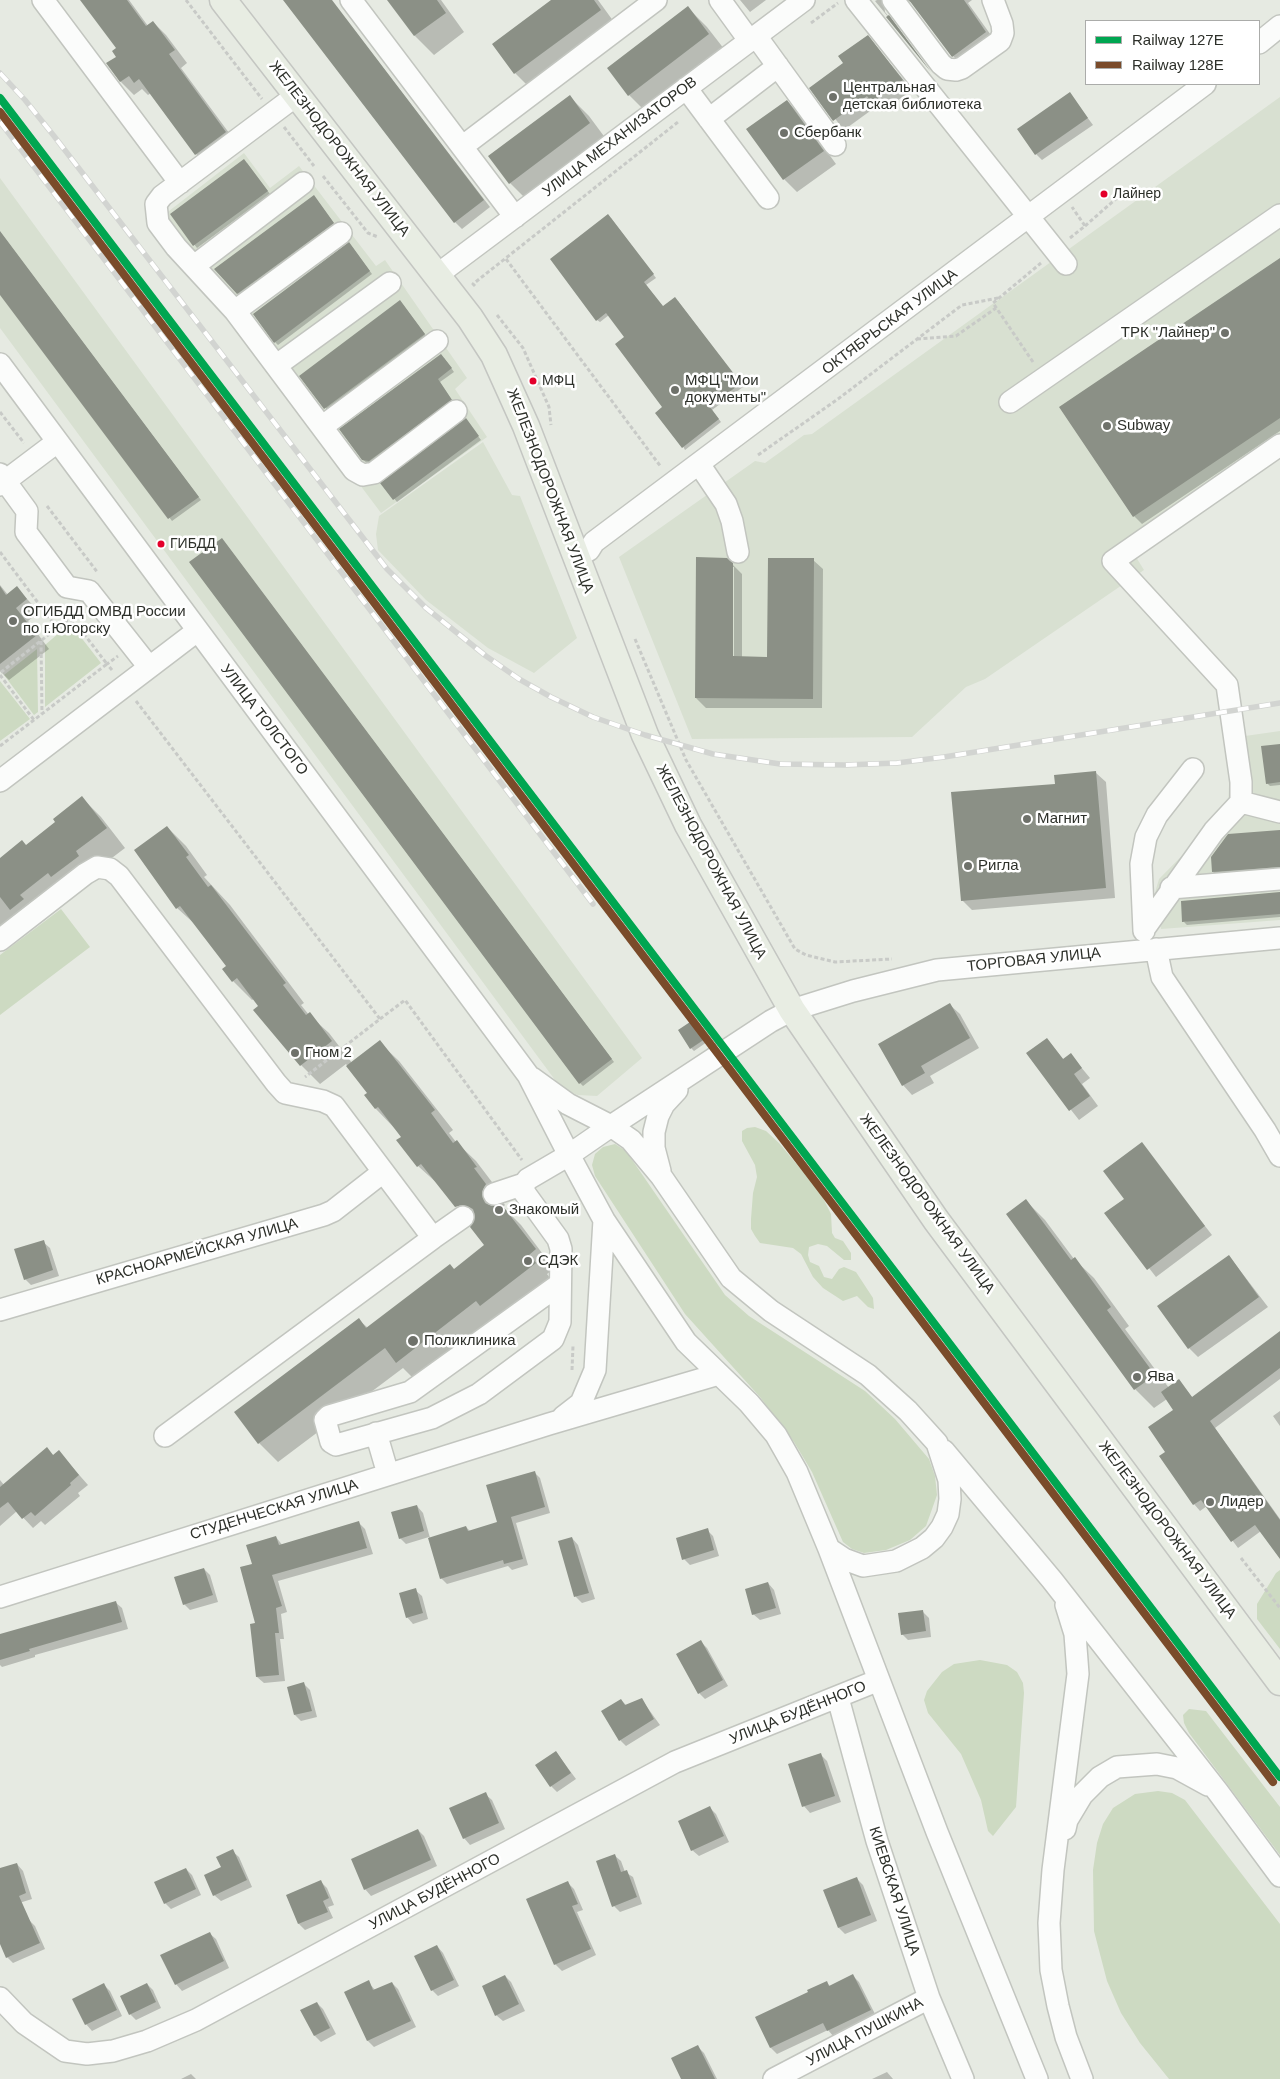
<!DOCTYPE html>
<html>
<head>
<meta charset="utf-8">
<style>
  body { margin:0 }
  #map { position:relative; width:1280px; height:2079px; overflow:hidden; background:#e6eae2; font-family:Arial,sans-serif }
  canvas { display:block }
  .legend { position:absolute; left:1085px; top:20px; width:175px; height:65px; box-sizing:border-box; background:#fff; border:1px solid #abacaa; margin:0; padding:6px 9px; list-style:none; font-size:15px; color:#2d302a }
  .legend li { display:flex; align-items:center; gap:10px; height:25px }
  .legend b { width:25px; border:1px solid #abacaa }
</style>
</head>
<body>
<div id="map">
<canvas width="1280" height="2079"></canvas>
<ul class="legend">
<li><b style="height:6px;background:#00a651"></b>Railway 127Е</li>
<li><b style="height:6px;background:#7a4b2a"></b>Railway 128Е</li>
</ul>
</div>
<script>
const ctx = document.querySelector('canvas').getContext('2d');
ctx.lineJoin = 'round';
function fill(path, color) { ctx.fillStyle = color; ctx.fill(path, 'evenodd'); }
const shape = rows => new Path2D(rows.map(r => 'M' + r).join(''));
function strokePath(path, color, width, dash) { ctx.strokeStyle = color; ctx.lineWidth = width; ctx.lineCap = dash ? 'butt' : 'round'; ctx.setLineDash(dash || []); ctx.stroke(path); }
function drawText(font, color, halo, rows, align = 'center') {
  ctx.font = font + ' Arial,sans-serif'; ctx.lineWidth = 5; ctx.setLineDash([]); ctx.textBaseline = 'middle'; ctx.strokeStyle = halo; ctx.fillStyle = color; for (const [text, x, y, turn = 0] of rows) {
    ctx.save(); ctx.translate(x, y); ctx.rotate((+turn || 0) * Math.PI / 180); ctx.textAlign = isNaN(turn) ? turn : align; if (halo) ctx.strokeText(text, 0, 0); ctx.fillText(text, 0, 0); ctx.restore();
  }
}
fill(shape([
  [1280,97,1280,458,1136,557,1144,570,985,679,966,687,912,737,692,739,619,557,755,461,765,463,804,435,812,434],
  [244,153,270,188,299,166,376,266,385,260,467,378,455,389,487,437,381,513,160,218],
  [0,178,642,1058,597,1096,578,1095,567,1091,558,1084,0,328],
  [483,442,512,495,520,496,577,638,534,673,488,648,426,600,378,550,376,534,379,516],
  [1280,731,1280,920,1161,929,1154,896,1159,879,1228,809,1231,738]
]), '#d8e0d1');
fill(shape([
  [73,627,101,663,45,707,45,645,59,633,62,636],
  [37,649,38,712,34,715,4,675],
  [0,681,30,719,0,741],
  [61,909,90,947,0,1015,0,955],
  [755,1127,766,1131,779,1143,820,1192,831,1214,832,1233,835,1238,843,1241,851,1253,851,1260,844,1260,827,1246,818,1244,809,1247,808,1255,810,1262,819,1266,824,1277,832,1279,839,1269,844,1267,856,1272,873,1298,874,1309,868,1307,857,1296,843,1301,823,1288,813,1277,801,1254,793,1248,760,1243,755,1236,751,1229,751,1219,753,1193,757,1177,755,1165,742,1141,742,1131,747,1128],
  [615,1144,626,1151,725,1295,749,1316,865,1391,895,1419,929,1459,935,1476,937,1495,926,1526,910,1540,886,1550,864,1553,852,1549,843,1542,812,1472,794,1442,760,1397,685,1314,595,1176,592,1165,595,1154,603,1147],
  [1280,1570,1280,1649,1257,1619,1257,1604,1276,1573],
  [980,1660,1007,1665,1017,1672,1023,1683,1024,1693,1016,1807,993,1836,988,1831,981,1800,961,1754,928,1713,924,1700,927,1691,942,1672,954,1664],
  [1189,1709,1206,1711,1280,1807,1280,1855,1189,1733,1184,1723,1183,1715],
  [1158,1791,1172,1793,1185,1800,1280,1924,1280,2079,1169,2079,1140,2043,1121,2013,1107,1981,1094,1931,1093,1870,1097,1843,1103,1824,1113,1808,1135,1794]
]), '#cddac2');
fill(shape([
  [82,0,129,0,148,26,153,22,166,35,187,63,181,68,238,145,209,167,196,154,151,93,148,95,142,89,134,95,121,82,108,64,117,57,118,49],
  [284,0,331,0,490,207,462,229,455,222],
  [389,0,441,0,464,32,434,55,415,36],
  [553,0,598,0,619,29,534,92,515,73],
  [740,0,766,0,750,12],
  [877,0,884,0,885,12,908,41,875,1],
  [905,0,972,0,968,3,998,45,966,69,953,56,913,3],
  [688,8,707,27,728,54,648,114,629,95],
  [867,36,912,90,883,111,877,106,844,130,811,88,845,63],
  [1070,94,1093,125,1042,160,1036,154],
  [570,97,589,116,609,143,529,202,510,183],
  [787,101,800,114,836,164,797,192,784,179,748,130],
  [247,163,270,194,197,248,171,214],
  [316,199,336,226,240,296,215,269],
  [611,218,656,278,646,285,663,307,678,301,743,387,712,410,721,422,685,450,626,337,609,315,600,322,597,320],
  [0,232,201,500,172,521,0,293],
  [352,247,372,274,278,345,275,342],
  [1280,260,1280,431,1142,524,1134,516],
  [403,305,427,337,328,411,301,376],
  [444,358,454,372,440,382,454,403,372,463,367,463,363,460],
  [468,423,481,440,397,502,382,484],
  [224,542,614,1062,583,1086,580,1083],
  [727,559,742,574,742,658,768,658,813,560,823,569,822,708,706,708,696,698],
  [732,567,734,567,734,663,732,663],
  [0,585,8,595,17,588,39,612,28,621,49,649,9,680,0,671],
  [1280,745,1280,785,1270,786,1267,783],
  [1096,773,1106,782,1115,898,972,910,962,900,1056,785],
  [82,798,101,817,125,848,0,943,0,859,26,846,57,822],
  [167,827,186,846,207,875,204,877,230,905,304,1003,301,1005,309,1015,329,1033,352,1063,379,1042,399,1061,453,1130,449,1133,456,1142,476,1161,495,1186,492,1188,505,1205,503,1207,521,1225,554,1269,547,1274,554,1283,416,1381,403,1368,278,1462,259,1443,359,1320,368,1328,454,1270,486,1246,473,1224,439,1185,418,1166,398,1140,403,1137,376,1109,366,1095,368,1093,346,1064,320,1084,301,1065,254,999,252,1000,233,981,228,966,197,926,177,908],
  [1280,831,1280,869,1216,875,1213,872],
  [1280,893,1280,917,1187,925,1184,922],
  [950,1005,960,1014,979,1048,930,1076,934,1083,912,1095,903,1085],
  [693,1022,707,1042,694,1051,691,1048],
  [1047,1039,1064,1060,1071,1055,1090,1078,1082,1084,1098,1106,1079,1120,1027,1054],
  [1141,1144,1212,1235,1156,1277,1106,1213,1125,1199],
  [1026,1201,1045,1220,1074,1259,1094,1278,1129,1326,1125,1329,1169,1388,1179,1381,1193,1398,1280,1332,1280,1379,1215,1428,1280,1519,1280,1553,1261,1531,1238,1548,1207,1506,1200,1511,1194,1504,1161,1456,1166,1452,1175,1410,1167,1399,1154,1408,1135,1389],
  [43,1242,50,1248,59,1276,31,1285,25,1279],
  [1229,1256,1268,1307,1198,1357,1189,1348],
  [1280,1411,1280,1426,1273,1416],
  [47,1449,54,1456,59,1452,88,1485,78,1493,80,1496,45,1525,41,1521,33,1528,17,1511,0,1526,0,1480,4,1485],
  [534,1472,540,1478,550,1513,516,1523,528,1565,512,1570,508,1566,447,1584,441,1578,429,1537,406,1544,400,1538,417,1506,423,1513,430,1538,466,1527,470,1531,499,1523],
  [359,1523,365,1529,373,1554,278,1581,287,1612,281,1614,284,1639,280,1639,285,1681,264,1683,257,1677,253,1565,276,1537,283,1546],
  [707,1530,713,1536,719,1556,690,1565,684,1559],
  [572,1538,578,1545,595,1599,582,1603,576,1597,559,1542],
  [204,1569,210,1575,218,1602,190,1610,184,1604],
  [768,1583,774,1590,781,1614,760,1620,753,1614],
  [415,1590,422,1596,428,1619,413,1624,407,1617],
  [115,1602,122,1608,128,1629,35,1655,35,1657,2,1667,0,1665,0,1636],
  [923,1612,929,1618,931,1637,908,1640,902,1634],
  [701,1642,707,1648,728,1686,705,1699,699,1693],
  [304,1684,310,1690,317,1717,301,1721,295,1715],
  [621,1700,627,1706,642,1700,660,1725,626,1746,620,1740],
  [556,1752,576,1779,557,1792,551,1786],
  [821,1755,827,1761,841,1802,810,1813,804,1806],
  [485,1794,492,1800,505,1829,470,1845,464,1838],
  [710,1808,716,1814,729,1842,699,1856,692,1850],
  [418,1830,424,1836,437,1866,371,1896,365,1889,353,1860],
  [232,1851,239,1857,252,1887,221,1901,214,1895],
  [614,1855,621,1861,625,1872,633,1877,642,1904,620,1912,614,1906],
  [17,1864,23,1871,32,1899,0,1909,0,1870],
  [186,1869,192,1875,201,1895,171,1909,165,1903],
  [856,1878,863,1885,877,1921,845,1934,839,1928],
  [321,1882,327,1888,334,1905,328,1907,333,1918,305,1930,299,1924,287,1896],
  [568,1883,574,1889,583,1910,577,1912,596,1955,562,1971,555,1964,527,1900],
  [28,1919,35,1926,45,1949,13,1963,7,1957,0,1941,0,1932],
  [209,1933,216,1939,229,1968,182,1991,176,1984],
  [437,1946,443,1953,459,1986,438,1996,432,1990],
  [505,1976,511,1982,525,2011,503,2021,496,2015],
  [853,1976,859,1982,876,2016,834,2037,828,2030,777,2054,771,2048,757,2018,810,1993,826,1982,831,1987],
  [368,1982,376,1991,392,1983,398,1989,416,2027,374,2047,368,2041,345,1992],
  [103,1984,110,1991,122,2016,92,2031,86,2024],
  [147,1984,153,1990,161,2008,136,2020,130,2014],
  [317,2003,323,2009,336,2034,321,2042,315,2036,302,2011],
  [698,2047,704,2053,717,2079,682,2079],
  [887,2072,893,2079,872,2079],
  [191,2074,196,2079,181,2079]
]), '#0003');
fill(shape([
  [80,0,127,0,146,26,153,21,175,50,169,54,226,132,195,155,139,79,134,83,129,76,120,82,106,63,116,57,112,51,116,48],
  [283,0,332,0,484,200,454,223],
  [387,0,437,0,446,13,414,36],
  [551,0,594,0,601,10,514,74,492,44],
  [909,0,964,0,986,32,952,57],
  [688,6,709,34,628,96,607,68],
  [889,15,931,72,886,17],
  [868,35,903,80,872,103,867,96,833,121,809,88,843,63,838,56],
  [1070,92,1088,118,1035,155,1017,129],
  [570,95,590,123,509,184,488,156],
  [787,100,824,151,783,180,746,129],
  [244,159,268,191,193,246,170,214],
  [314,195,334,223,237,294,214,269],
  [608,214,654,274,644,282,663,306,675,297,741,383,710,407,719,419,682,448,655,413,662,407,615,344,624,337,606,313,596,321,550,259],
  [0,231,199,497,168,519,0,295],
  [349,242,370,271,274,343,253,314],
  [1280,258,1280,418,1133,517,1059,407],
  [400,300,425,334,324,409,299,376],
  [441,354,452,368,438,379,452,400,369,461,362,460,339,429],
  [466,418,479,436,393,500,380,483],
  [222,538,612,1059,579,1084,189,562],
  [696,557,727,558,733,563,733,656,767,657,768,558,814,558,813,699,695,698],
  [0,586,6,595,17,586,27,599,16,608,37,635,0,664],
  [1280,744,1280,782,1266,784,1261,746],
  [1096,771,1106,888,961,901,951,792,1055,784,1054,775],
  [82,796,107,828,76,851,79,856,51,877,48,873,20,895,24,899,10,910,0,897,0,858,22,840,26,845,55,822,53,819],
  [167,826,189,855,186,857,208,887,211,885,286,983,283,985,306,1015,310,1012,332,1041,300,1066,253,1010,258,1006,237,978,232,982,222,969,226,966,180,906,176,909,134,850],
  [1280,830,1280,867,1212,872,1211,857,1228,834],
  [1280,892,1280,914,1182,922,1181,901],
  [950,1003,970,1038,921,1066,925,1073,902,1086,878,1044],
  [693,1020,705,1039,690,1049,678,1030],
  [1047,1038,1063,1059,1071,1053,1082,1068,1074,1074,1090,1096,1069,1111,1026,1053],
  [380,1040,435,1110,431,1113,453,1143,457,1140,477,1167,474,1168,486,1184,482,1192,485,1203,492,1206,502,1205,536,1249,529,1255,536,1263,480,1306,476,1301,396,1363,385,1348,258,1444,234,1412,359,1318,366,1328,450,1264,454,1269,484,1245,470,1227,475,1216,473,1209,462,1205,455,1207,421,1164,417,1167,396,1140,401,1137,378,1107,375,1109,364,1095,367,1093,346,1066],
  [1142,1142,1205,1226,1147,1270,1104,1213,1124,1199,1103,1171],
  [1026,1199,1071,1260,1075,1257,1111,1307,1107,1310,1155,1375,1134,1390,1006,1214],
  [44,1240,53,1270,24,1280,14,1249],
  [1229,1255,1259,1297,1188,1349,1157,1306],
  [1280,1331,1280,1368,1210,1421,1280,1520,1280,1559,1255,1525,1231,1542,1201,1500,1193,1505,1159,1456,1165,1452,1148,1427,1173,1410,1161,1392,1179,1379,1192,1397],
  [47,1447,53,1455,59,1450,79,1475,70,1483,71,1485,35,1516,31,1512,22,1519,8,1502,0,1508,0,1487],
  [535,1471,545,1507,511,1517,523,1559,504,1564,503,1560,440,1579,428,1538,466,1526,468,1531,497,1522,486,1485],
  [417,1505,424,1531,399,1539,391,1512],
  [359,1521,367,1548,272,1575,282,1606,276,1608,279,1633,275,1633,279,1675,256,1677,250,1624,255,1623,240,1567,252,1564,246,1545,276,1536,279,1545],
  [708,1528,714,1550,682,1560,676,1538],
  [572,1537,589,1593,574,1597,558,1541],
  [204,1568,213,1595,183,1605,174,1577],
  [768,1582,776,1608,752,1615,745,1589],
  [416,1588,423,1613,406,1618,399,1593],
  [116,1601,122,1622,29,1649,30,1651,0,1660,0,1634],
  [923,1610,926,1631,901,1635,898,1613],
  [701,1640,723,1680,698,1694,676,1654],
  [304,1682,312,1711,294,1715,287,1687],
  [642,1698,654,1719,619,1741,601,1711,621,1699,625,1705],
  [556,1751,571,1773,550,1787,535,1765],
  [821,1753,835,1796,802,1807,788,1764],
  [486,1792,499,1823,463,1839,449,1808],
  [710,1806,724,1836,691,1851,678,1821],
  [418,1829,431,1860,364,1890,351,1859],
  [233,1849,247,1880,213,1896,204,1875,221,1867,216,1857],
  [615,1854,621,1872,627,1870,637,1897,612,1907,596,1861],
  [17,1863,26,1893,19,1896,40,1943,6,1958,0,1944,0,1868],
  [186,1868,196,1889,164,1904,154,1882],
  [857,1877,871,1915,838,1928,823,1890],
  [321,1880,329,1898,323,1901,328,1912,298,1924,286,1895],
  [568,1881,578,1904,572,1906,591,1949,554,1965,526,1899],
  [210,1932,224,1961,175,1985,160,1955],
  [437,1945,454,1980,431,1991,414,1956],
  [853,1974,871,2010,827,2031,823,2023,770,2048,755,2017,808,1992,807,1990,827,1981,829,1986],
  [505,1975,519,2004,495,2016,482,1986],
  [369,1980,373,1990,392,1982,411,2021,367,2041,344,1992],
  [104,1983,117,2010,85,2025,72,1999],
  [147,1983,156,2002,129,2015,120,1996],
  [317,2002,330,2028,314,2036,300,2010],
  [698,2045,715,2079,681,2079,671,2058]
]), '#8b9086');
const minor = shape([
  [43,0,180,183],
  [351,0,515,217],
  [720,0,749,40],
  [856,0,1066,264],
  [893,0,941,64,947,69,956,70,962,68,1000,41,1003,33,1002,24,993,0],
  [756,36,835,145],
  [1259,43,1280,26],
  [686,88,768,198],
  [297,95,162,196,156,204,158,223,176,247,235,311,354,470,363,475,374,473,456,411],
  [709,119,778,66],
  [463,146,656,0],
  [194,266,303,183],
  [437,275,804,0],
  [235,311,341,233],
  [0,364,528,1075,569,1155,528,1179,524,1184,524,1192,558,1239,561,1249,560,1322,553,1339,479,1394,432,1418,336,1445,331,1442,325,1420,329,1416,410,1392,560,1284],
  [277,365,390,283],
  [1010,402,1280,215],
  [323,426,437,341],
  [699,464,726,504,732,521,738,552],
  [0,474,27,511,26,532,67,587,89,591,149,667],
  [0,485,57,442],
  [575,558,589,550,594,542,1205,84],
  [0,781,197,631],
  [1241,802,1280,812],
  [1171,888,1280,879],
  [1144,929,1214,831,1241,802,1241,782,1227,685,1113,561,1280,445],
  [1144,931,1141,864,1146,837,1157,815,1193,769],
  [0,940,85,874,97,867,110,869,119,876,276,1083,285,1093,323,1101,334,1106,433,1238,165,1436],
  [1156,949,1162,977,1265,1130,1280,1156],
  [532,1078,568,1104,611,1126,771,1021,792,1010,853,991,937,970,1280,938],
  [611,1126,631,1140,661,1176,731,1278,771,1311,868,1375,908,1411,937,1443,949,1480,950,1499,948,1514,942,1527,934,1538,922,1548,896,1561,863,1566,844,1559,829,1549,797,1472,776,1435,749,1403,686,1342,604,1220,569,1155,611,1126],
  [660,1171,654,1148,654,1132,658,1116,664,1104,677,1090],
  [494,1194,524,1184],
  [433,1238,463,1217],
  [0,1310,324,1215,333,1211,383,1172],
  [563,1417,581,1403,595,1370,604,1220],
  [376,1433,388,1474],
  [944,1451,1052,1580,1218,1792,1280,1876],
  [829,1549,937,1832,1037,2079],
  [0,1597,549,1424,719,1374],
  [1066,1605,1075,1634,1078,1674,1053,1870,1049,1923,1051,1970,1058,2006,1066,2037,1082,2079],
  [838,1698,877,1841,929,1998,963,2079],
  [1065,1829,1067,1820,1082,1795,1100,1777,1117,1767,1157,1764,1177,1768,1208,1785],
  [0,1998,24,2023,65,2051,87,2054,113,2051,147,2041,196,2020,675,1762,879,1680],
  [774,2079,929,1998]
]);
const major = shape([
  [223,0,470,318,494,355,526,426,645,735,688,825,792,1010,936,1220,1280,1682]
]);
strokePath(minor, '#c2c5bf', 24);
strokePath(major, '#c4c6c2', 29);
strokePath(shape([
  [186,0,262,99],
  [811,23,838,3],
  [284,127,314,166],
  [323,176,368,233,378,237],
  [1085,226,1126,190],
  [1070,238,1085,226,1072,207],
  [506,259,661,467],
  [475,286,473,284,678,122],
  [497,315,523,348,549,407,551,425],
  [917,339,956,336,996,308],
  [1033,362,993,303,1041,263],
  [0,412,24,443],
  [758,455,838,399,962,305,998,298],
  [47,506,98,573],
  [0,552,57,628,0,673],
  [635,639,686,760,795,949,806,955,835,962,892,959],
  [41,641,42,714],
  [112,670,107,664,118,656],
  [0,675,34,720],
  [136,701,380,1019,305,1077],
  [0,746,107,664,74,621,67,621,57,628],
  [380,1019,405,1000,522,1160],
  [572,1370,573,1346],
  [1241,1558,1280,1608]
]), '#c8cac7', 3, [4, 2.5]);
strokePath(minor, '#fbfcfb', 21);
strokePath(major, '#e8ede3', 26);
const rail = shape([
  [0,73,25,100,54,136,387,569,426,608,486,656,519,679,551,697,593,717,645,735,713,754,780,764,845,765,897,763,944,757,1280,703],
  [0,122,593,904]
]);
strokePath(rail, '#d2d4d1', 5.5);
strokePath(rail, '#fff', 4, [11]);
strokePath(shape([
  [0,98,1280,1777]
]), '#00a651', 8);
strokePath(shape([
  [0,112,1273,1782]
]), '#7a4b2a', 8);
for (const [x, y, r, color] of [
  [833,97,5,"#6e716a"],
  [784,133,5,"#6e716a"],
  [1104,194,4.5,"#e4002b"],
  [1225,333,5,"#6e716a"],
  [533,381,4.5,"#e4002b"],
  [675,390,5,"#6e716a"],
  [1107,426,5,"#6e716a"],
  [161,544,4.5,"#e4002b"],
  [13,621,5,"#6e716a"],
  [1027,819,5,"#6e716a"],
  [968,866,5,"#6e716a"],
  [295,1053,5,"#6e716a"],
  [499,1210,5,"#6e716a"],
  [528,1261,5,"#6e716a"],
  [413,1341,6,"#6e716a"],
  [1137,1377,5,"#6e716a"],
  [1210,1502,5,"#6e716a"]
]) { const dot = new Path2D(); dot.arc(x, y, r, 0, 2 * Math.PI); ctx.fillStyle = color; ctx.fill(dot); strokePath(dot, '#fff', 2); }
drawText('14px', '#2d302a', '#fff', [
  ["Лайнер",1113,194],
  ["МФЦ",542,381],
  ["ГИБДД",170,544]
], 'left');
drawText('15px', '#2d302a', '#fff', [
  ["Центральная",843,88],
  ["детская библиотека",843,105],
  ["Сбербанк",794,133],
  ["ТРК \"Лайнер\"",1215,333,"right"],
  ["МФЦ \"Мои",685,381],
  ["документы\"",685,398],
  ["Subway",1117,426],
  ["ОГИБДД ОМВД России",23,612],
  ["по г.Югорску",23,629],
  ["Магнит",1037,819],
  ["Ригла",978,866],
  ["Гном 2",305,1053],
  ["Знакомый",509,1210],
  ["СДЭК",538,1261],
  ["Поликлиника",424,1341],
  ["Ява",1147,1377],
  ["Лидер",1220,1502]
], 'left');
drawText('15px', '#2d302a', '#fff', [
  ["УЛИЦА МЕХАНИЗАТОРОВ",620,137,-37],
  ["ЖЕЛЕЗНОДОРОЖНАЯ УЛИЦА",339,149,52],
  ["ОКТЯБРЬСКАЯ УЛИЦА",890,322,-37],
  ["ЖЕЛЕЗНОДОРОЖНАЯ УЛИЦА",550,491,69],
  ["УЛИЦА ТОЛСТОГО",264,720,53],
  ["ЖЕЛЕЗНОДОРОЖНАЯ УЛИЦА",711,862,62],
  ["ТОРГОВАЯ УЛИЦА",1034,960,-6],
  ["ЖЕЛЕЗНОДОРОЖНАЯ УЛИЦА",927,1204,54],
  ["КРАСНОАРМЕЙСКАЯ УЛИЦА",197,1252,-16],
  ["СТУДЕНЧЕСКАЯ УЛИЦА",274,1510,-17],
  ["ЖЕЛЕЗНОДОРОЖНАЯ УЛИЦА",1167,1530,53],
  ["УЛИЦА БУДЁННОГО",798,1713,-22],
  ["КИЕВСКАЯ УЛИЦА",894,1891,72],
  ["УЛИЦА БУДЁННОГО",435,1892,-28],
  ["УЛИЦА ПУШКИНА",865,2032,-28]
]);
</script>
</body>
</html>
